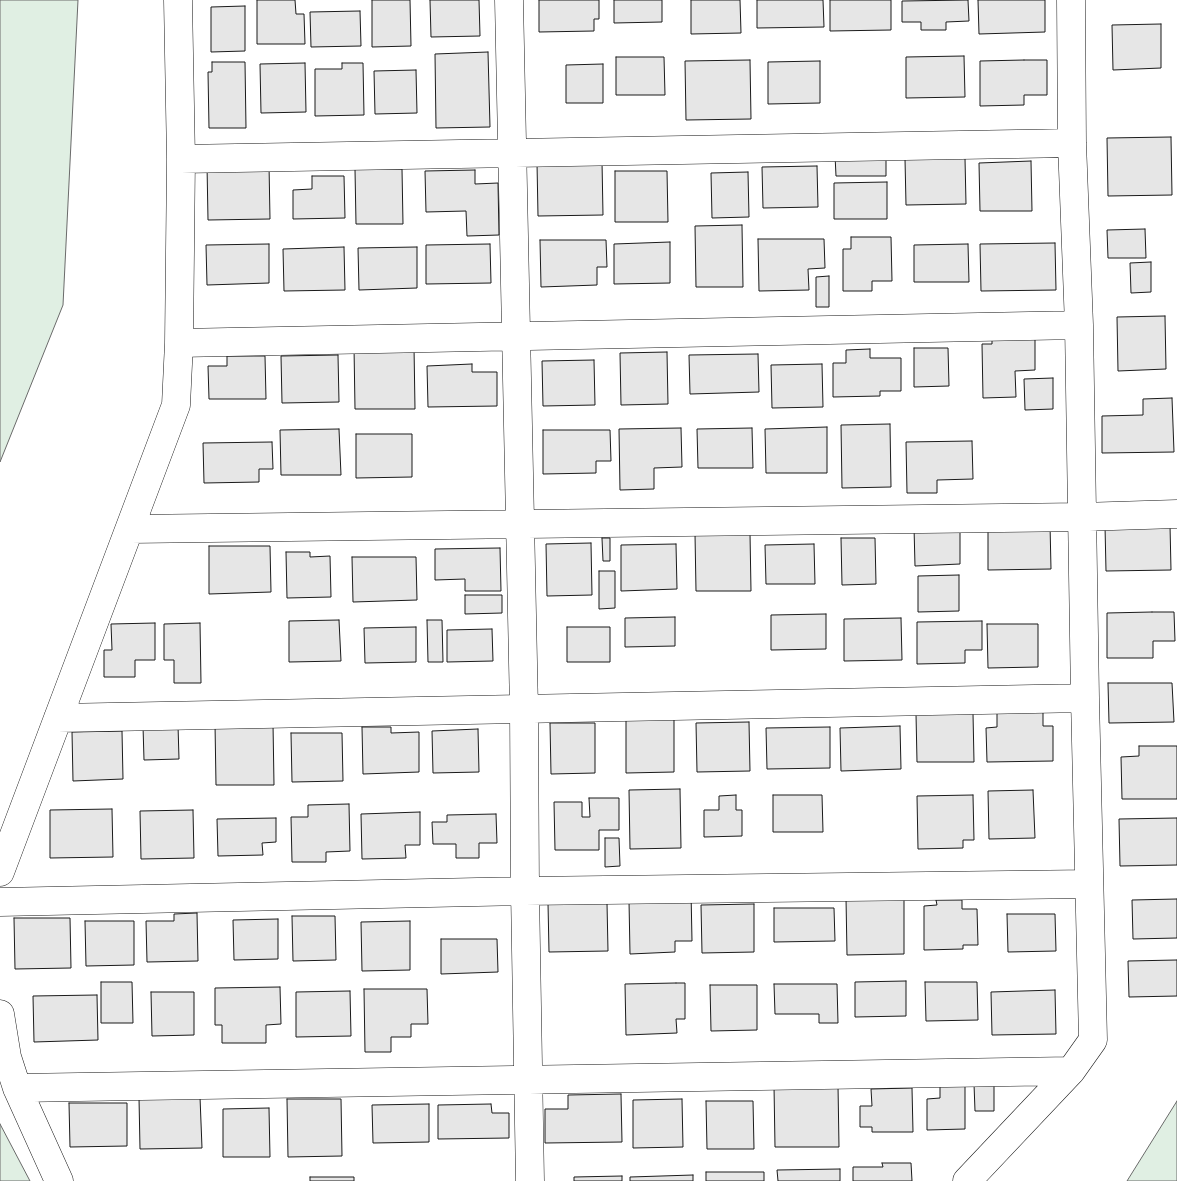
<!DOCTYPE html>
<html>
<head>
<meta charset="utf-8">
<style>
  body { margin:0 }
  canvas { display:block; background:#fff }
</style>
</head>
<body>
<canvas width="1177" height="1181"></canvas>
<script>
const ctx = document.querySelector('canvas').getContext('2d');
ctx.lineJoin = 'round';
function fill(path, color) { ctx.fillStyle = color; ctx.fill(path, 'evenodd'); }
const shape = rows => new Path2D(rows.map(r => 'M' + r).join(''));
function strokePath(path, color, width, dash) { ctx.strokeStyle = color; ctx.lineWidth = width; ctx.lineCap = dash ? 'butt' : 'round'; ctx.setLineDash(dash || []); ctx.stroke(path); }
const green = shape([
  [0,0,78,0,63,305,0,462,0,0],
  [1177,1101,1177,1181,1127,1181,1177,1101],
  [0,1124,30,1181,0,1181,0,1124]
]);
fill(green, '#e0efe3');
strokePath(green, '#6a6a6a', 1);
const building = shape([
  [257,0,295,0,296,14,304,14,305,44,257,44,257,0],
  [372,0,410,0,411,46,372,47,372,0],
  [430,0,479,0,480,36,431,37,430,0],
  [539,0,599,0,599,19,594,19,594,31,539,32,539,0],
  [614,0,662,0,662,22,614,23,614,0],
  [691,0,740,0,741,33,691,34,691,0],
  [757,0,823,0,824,27,757,28,757,0],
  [830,0,891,0,891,30,830,31,830,0],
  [968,0,969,21,946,22,946,30,921,30,921,22,902,22,902,1,968,0],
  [978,0,1045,0,1045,32,979,34,978,0],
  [245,6,245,51,211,52,211,7,245,6],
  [360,11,361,46,311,47,310,12,360,11],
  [1161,24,1161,68,1113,70,1112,25,1161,24],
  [488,52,490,127,436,128,435,54,488,52],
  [964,56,965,97,906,98,906,57,964,56],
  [616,57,664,57,665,95,616,95,616,57],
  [750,60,751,119,686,120,685,61,750,60],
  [1024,60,1047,60,1047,95,1024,95,1024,105,980,106,980,61,1024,60],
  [820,61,820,103,768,104,768,62,820,61],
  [212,62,245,62,246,128,209,128,208,72,212,72,212,62],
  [305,63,306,112,261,113,260,64,305,63],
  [342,63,363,63,364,115,315,116,315,69,342,69,342,63],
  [603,64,603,103,566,103,566,65,603,64],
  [416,70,417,113,375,114,374,71,416,70],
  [1171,137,1172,195,1108,196,1107,138,1171,137],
  [886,154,886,176,836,176,835,155,886,154],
  [965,158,966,204,906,205,905,159,965,158],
  [602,161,603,215,538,216,537,163,602,161],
  [1031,161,1032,211,980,211,979,163,1031,161],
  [269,164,270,219,208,220,207,165,269,164],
  [817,166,818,207,763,208,762,167,817,166],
  [355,169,402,169,403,224,356,224,355,169],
  [475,170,475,184,498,183,499,235,467,236,466,211,426,212,425,171,475,170],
  [615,171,667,171,668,222,615,222,615,171],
  [748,172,749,217,712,218,711,173,748,172],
  [312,176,344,176,345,218,293,219,293,190,312,189,312,176],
  [887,182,887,219,834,219,834,183,887,182],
  [742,225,743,287,696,287,695,226,742,225],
  [1145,229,1146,258,1108,258,1107,230,1145,229],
  [851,237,891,237,892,281,872,281,872,291,843,291,843,249,851,249,851,237],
  [758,239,824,239,825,268,808,269,809,290,759,291,758,239],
  [540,240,606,240,607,267,597,267,597,285,541,287,540,240],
  [670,242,670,283,614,284,614,244,670,242],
  [1055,243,1056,290,981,291,980,244,1055,243],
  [269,244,269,283,207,285,206,245,269,244],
  [490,244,491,283,426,284,426,245,490,244],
  [968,244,969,282,914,282,914,245,968,244],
  [344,247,345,290,284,291,283,249,344,247],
  [417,247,417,288,359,290,358,248,417,247],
  [1151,262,1151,292,1131,293,1130,263,1151,262],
  [829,276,829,307,816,307,816,277,829,276],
  [1165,316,1166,369,1118,371,1117,317,1165,316],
  [1035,339,1035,370,1015,371,1016,397,983,398,982,344,992,344,992,340,1035,339],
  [414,346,415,409,355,409,354,347,414,346],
  [914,348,948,348,949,386,914,387,914,348],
  [870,349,870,358,901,358,901,391,880,391,880,396,833,397,833,363,846,363,846,350,870,349],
  [667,352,668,404,621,405,620,353,667,352],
  [758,354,759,392,690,394,689,355,758,354],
  [338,355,339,402,282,403,281,356,338,355],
  [227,356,265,356,266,399,209,399,208,366,227,366,227,356],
  [594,360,595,405,543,406,542,361,594,360],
  [472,364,472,372,497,372,497,406,428,407,427,366,472,364],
  [822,364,823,407,772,408,771,365,822,364],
  [1053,378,1053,409,1025,410,1024,379,1053,378],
  [1172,398,1174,452,1102,453,1102,416,1143,415,1143,399,1172,398],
  [890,424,891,487,842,488,841,425,890,424],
  [827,427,827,473,766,473,765,429,827,427],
  [681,428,682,467,654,468,654,489,620,490,619,429,681,428],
  [752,428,753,468,698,468,697,429,752,428],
  [339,429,341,475,281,475,280,430,339,429],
  [543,430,610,430,611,461,596,461,596,473,543,474,543,430],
  [356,434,412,434,412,477,356,478,356,434],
  [972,441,973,479,937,480,937,493,907,493,906,442,972,441],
  [272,442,273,469,259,469,259,482,204,483,203,443,272,442],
  [1050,524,1051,569,988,570,988,525,1050,524],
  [1170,525,1171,570,1106,571,1105,526,1170,525],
  [960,526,960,564,915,566,914,527,960,526],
  [750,533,751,591,696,591,695,534,750,533],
  [602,538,610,538,610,561,603,561,602,538],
  [841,538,875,538,876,584,842,585,841,538],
  [591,543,592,595,547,596,546,544,591,543],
  [676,544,677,589,621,591,621,545,676,544],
  [814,544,815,584,766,584,765,545,814,544],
  [209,546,270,546,271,592,209,594,209,546],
  [500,548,501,591,465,591,465,579,435,580,435,549,500,548],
  [286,552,310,552,310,557,330,556,331,597,287,598,286,552],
  [352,557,416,557,417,600,353,602,352,557],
  [599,571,615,571,615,608,599,609,599,571],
  [959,575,959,611,918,612,918,576,959,575],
  [465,595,502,595,502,613,465,614,465,595],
  [1152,612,1174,612,1175,641,1153,641,1153,658,1107,658,1107,613,1152,612],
  [826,614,826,649,771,650,771,615,826,614],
  [675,617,675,646,625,647,625,618,675,617],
  [901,618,902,660,844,661,844,619,901,618],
  [339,620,341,661,289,662,289,621,339,620],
  [427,620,442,620,443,662,428,662,427,620],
  [982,621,982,650,965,650,965,663,917,664,917,622,982,621],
  [155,623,155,660,135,660,135,677,104,677,104,650,112,650,111,624,155,623],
  [200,623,201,683,174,683,174,660,164,660,164,624,200,623],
  [987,624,1038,624,1038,667,988,668,987,624],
  [416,627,416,662,365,663,364,628,416,627],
  [567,627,610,627,610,662,567,662,567,627],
  [492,629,493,661,447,662,447,630,492,629],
  [1108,683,1172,683,1174,722,1109,723,1108,683],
  [1043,710,1043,726,1053,726,1053,761,987,762,986,728,997,727,997,711,1043,710],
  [973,713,974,762,917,762,916,714,973,713],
  [626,718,674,718,674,772,626,773,626,718],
  [749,722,750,771,697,772,696,723,749,722],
  [273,723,274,785,216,785,215,724,273,723],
  [550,723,595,723,595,773,551,774,550,723],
  [178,725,179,759,144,760,143,726,178,725],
  [900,726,901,769,841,771,840,728,900,726],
  [362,727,391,727,391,733,419,732,419,772,363,774,362,727],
  [830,727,830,768,767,769,766,728,830,727],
  [478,729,479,772,433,773,432,731,478,729],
  [122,731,123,779,73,781,72,732,122,731],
  [291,733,342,733,343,781,292,782,291,733],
  [1139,746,1177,746,1177,799,1122,799,1121,757,1139,756,1139,746],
  [680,789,681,848,630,849,629,790,680,789],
  [1033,790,1035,838,989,839,988,791,1033,790],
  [736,795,736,810,742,810,742,836,704,837,704,810,719,810,719,796,736,795],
  [773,795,822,795,823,832,773,832,773,795],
  [973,795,974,840,963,840,963,848,918,849,917,796,973,795],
  [589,798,619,798,619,830,599,830,599,850,555,850,554,802,582,802,582,817,590,817,589,798],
  [349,804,350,851,326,852,326,862,292,862,291,817,308,817,308,805,349,804],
  [112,809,113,857,50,858,50,810,112,809],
  [193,810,194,858,141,859,140,811,193,810],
  [420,812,420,845,405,845,406,858,362,859,361,814,420,812],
  [496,814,497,843,479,843,479,858,456,858,456,844,433,844,432,822,447,822,447,815,496,814],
  [276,818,276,842,262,843,263,855,218,856,217,819,276,818],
  [1177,818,1177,865,1120,866,1119,819,1177,818],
  [605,838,619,838,620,866,605,867,605,838],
  [691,891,692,941,675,941,675,952,630,954,629,901,691,891],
  [904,897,904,954,847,955,846,898,904,897],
  [1177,899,1177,938,1133,939,1132,900,1177,899],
  [936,900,962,900,962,909,977,909,978,945,963,945,963,949,924,950,924,906,937,905,936,900],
  [548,903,607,903,608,951,549,952,548,903],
  [754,904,754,952,702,953,701,905,754,904],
  [774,908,834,908,835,941,774,942,774,908],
  [197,913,198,961,147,962,146,921,174,921,174,914,197,913],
  [1007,914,1055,914,1056,951,1008,952,1007,914],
  [292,916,335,916,336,960,293,961,292,916],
  [14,918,70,918,71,968,15,969,14,918],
  [278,919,278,959,234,960,233,920,278,919],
  [85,921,134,921,134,965,86,966,85,921],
  [410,921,410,970,362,971,361,922,410,921],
  [441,939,497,939,498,972,441,974,441,939],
  [1177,960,1177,996,1129,997,1128,961,1177,960],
  [906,981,906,1016,855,1017,855,982,906,981],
  [101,982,132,982,133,1023,101,1023,101,982],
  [925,982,977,982,978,1020,926,1021,925,982],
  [676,983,685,983,685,1019,676,1019,677,1033,626,1035,625,984,676,983],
  [774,984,837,984,838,1023,819,1023,819,1014,775,1014,774,984],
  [710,985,757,985,757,1030,711,1031,710,985],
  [280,987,281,1024,266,1025,266,1043,222,1043,222,1025,215,1025,215,988,280,987],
  [364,989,427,989,428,1024,411,1024,411,1037,391,1037,391,1052,365,1052,364,989],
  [1055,990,1056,1034,992,1035,991,992,1055,990],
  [350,991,351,1036,296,1037,296,992,350,991],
  [151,992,194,992,194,1035,152,1036,151,992],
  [97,995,98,1040,34,1042,33,996,97,995],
  [994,1083,994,1111,975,1111,974,1084,994,1083],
  [838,1085,839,1147,775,1147,774,1086,838,1085],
  [965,1085,965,1129,927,1130,927,1099,940,1098,940,1086,965,1085],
  [912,1088,913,1132,872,1132,872,1127,860,1127,860,1106,872,1106,871,1089,912,1088],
  [621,1094,622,1142,545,1143,545,1109,568,1109,568,1095,621,1094],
  [200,1097,202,1148,140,1149,139,1098,200,1097],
  [287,1099,341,1099,342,1156,288,1157,287,1099],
  [682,1099,683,1147,633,1148,633,1100,682,1099],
  [706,1101,753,1101,754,1149,707,1149,706,1101],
  [69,1103,127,1103,127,1146,70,1147,69,1103],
  [429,1104,429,1142,373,1143,372,1105,429,1104],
  [491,1104,492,1113,509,1113,509,1138,438,1139,438,1105,491,1104],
  [269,1108,270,1157,223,1157,223,1109,269,1108],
  [882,1163,911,1163,912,1181,853,1181,853,1167,883,1167,882,1163],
  [840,1169,840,1181,778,1181,777,1170,840,1169],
  [706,1172,764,1172,764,1181,706,1181,706,1172],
  [693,1175,693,1181,630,1181,630,1177,693,1175],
  [622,1176,622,1181,574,1181,574,1177,622,1176],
  [310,1177,354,1177,354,1181,310,1181,310,1177]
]);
fill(building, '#e6e6e6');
strokePath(building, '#1a1a1a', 1);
const street = shape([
  [509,0,524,709,525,891,530,1181],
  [181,159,1072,143],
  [179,343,1079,325],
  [131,529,1081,517,1177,514],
  [58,718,1085,698],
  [0,872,176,405,179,343,181,159,178,0],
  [0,902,525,891,1089,884],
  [0,1014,7,1057,17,1088,59,1181],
  [17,1088,1071,1071],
  [967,1181,1071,1071,1093,1040,1085,698,1079,325,1072,143,1071,0]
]);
strokePath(street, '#1a1a1a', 29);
strokePath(street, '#fff', 28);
</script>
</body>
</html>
